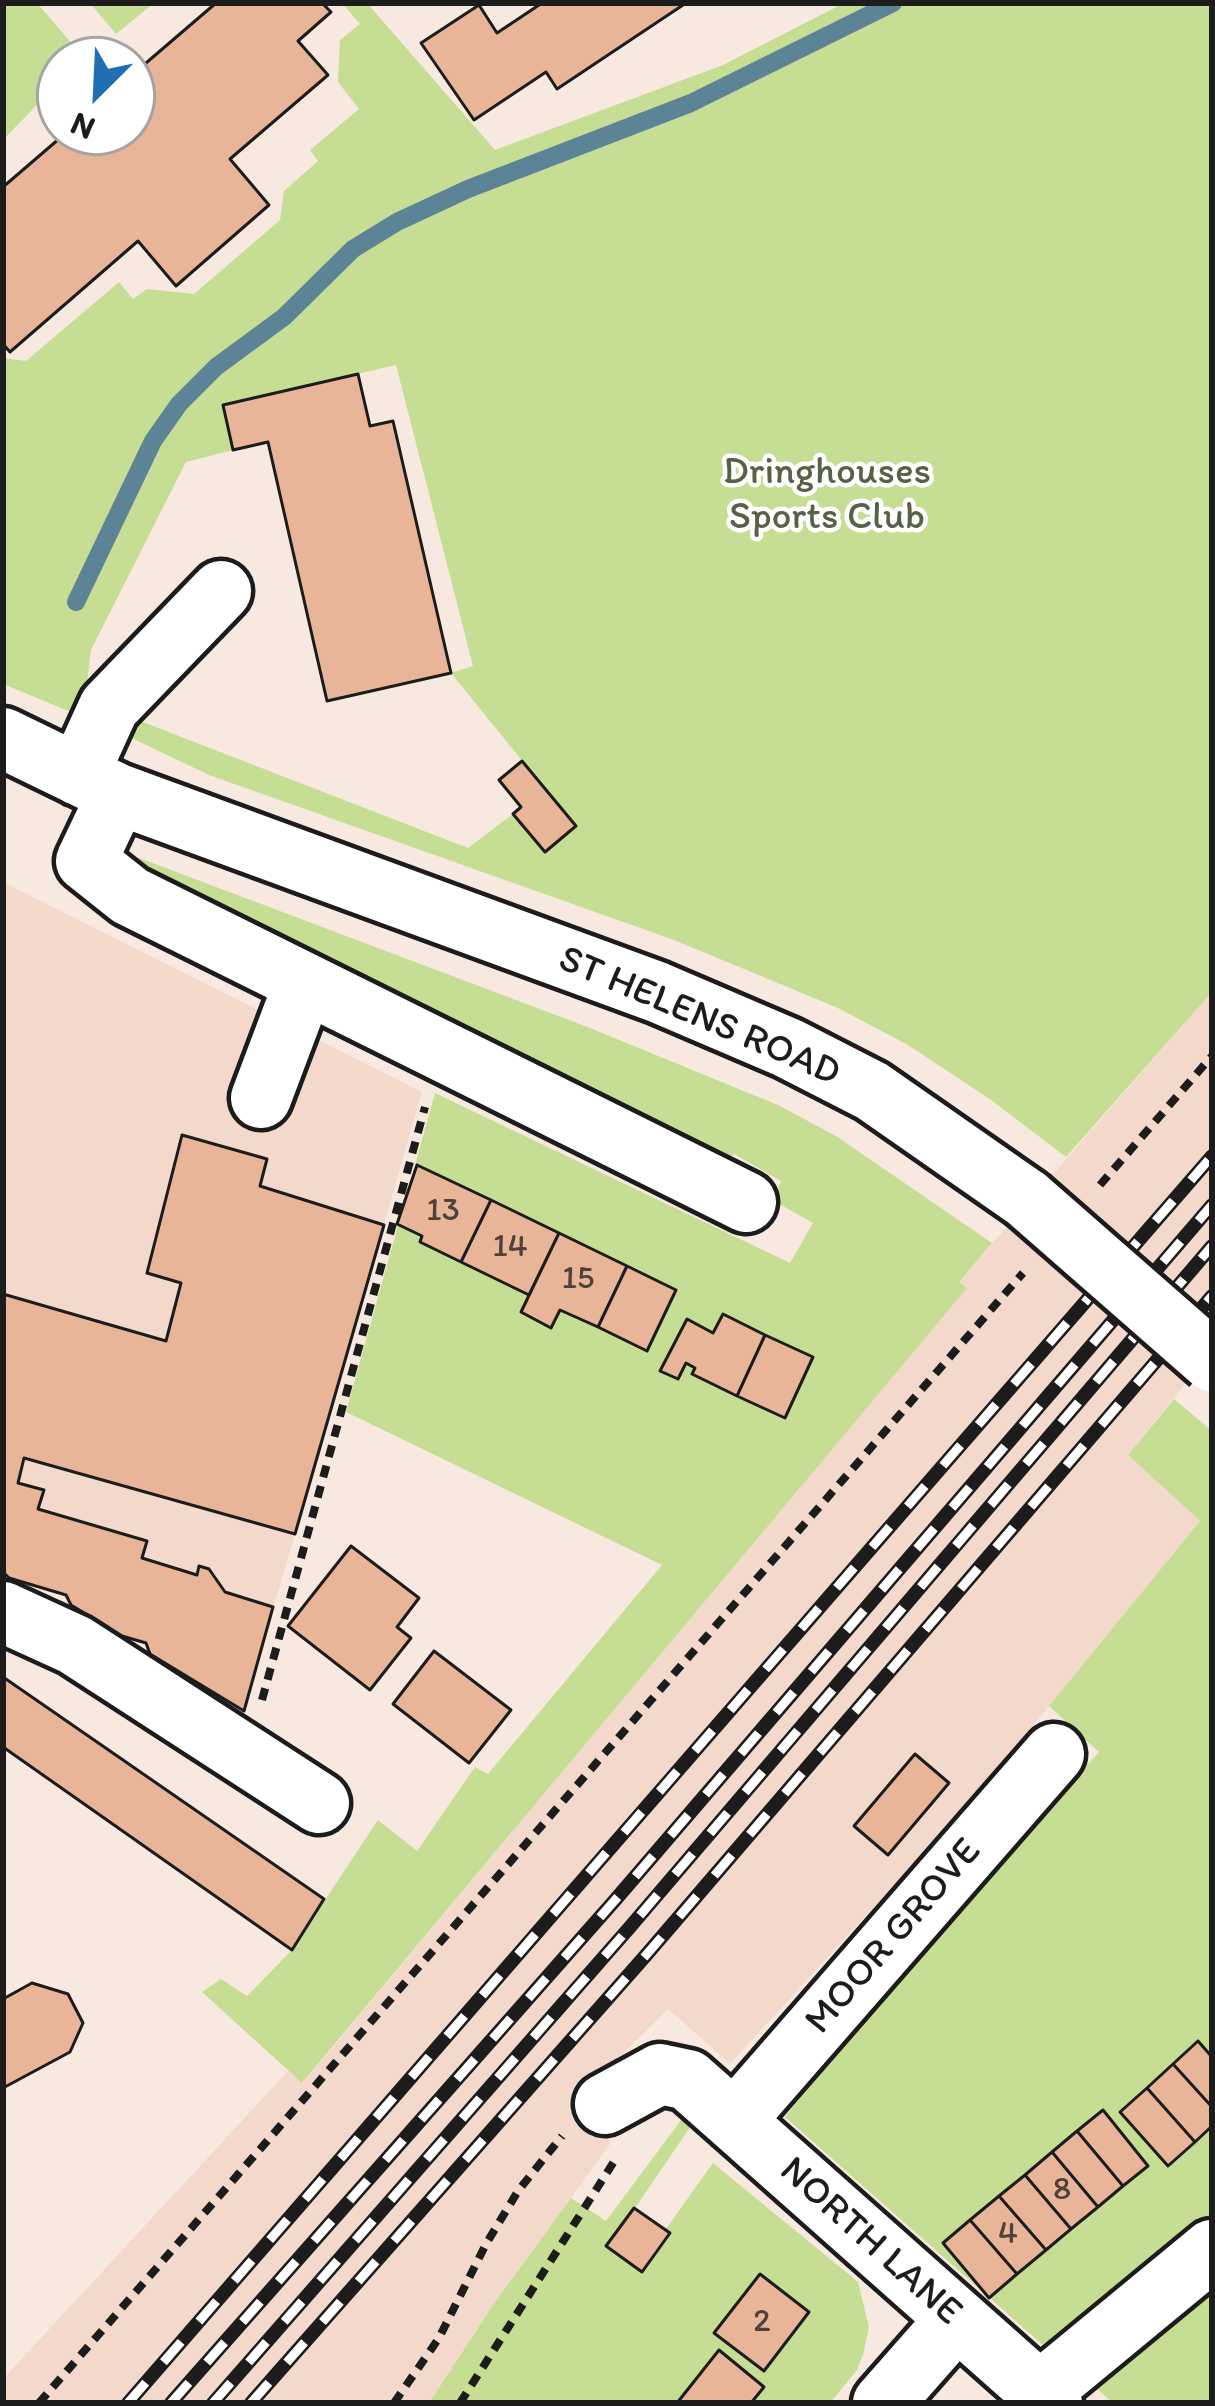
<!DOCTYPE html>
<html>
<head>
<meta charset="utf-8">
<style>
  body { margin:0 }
  #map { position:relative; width:1215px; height:2406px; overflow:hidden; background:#f8e9e0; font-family:Itim,sans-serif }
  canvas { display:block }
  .frame { position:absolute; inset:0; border:6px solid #1c1c1c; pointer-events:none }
  .north { position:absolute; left:36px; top:36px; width:120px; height:120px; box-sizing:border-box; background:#fff; border:3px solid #a4a4a4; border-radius:50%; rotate:204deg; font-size:33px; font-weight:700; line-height:48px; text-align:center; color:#1c1c1c }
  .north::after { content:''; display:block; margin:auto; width:42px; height:54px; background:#1f6fb2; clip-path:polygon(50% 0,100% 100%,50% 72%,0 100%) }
</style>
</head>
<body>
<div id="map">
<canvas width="1215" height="2406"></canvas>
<div class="frame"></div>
<div class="north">N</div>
</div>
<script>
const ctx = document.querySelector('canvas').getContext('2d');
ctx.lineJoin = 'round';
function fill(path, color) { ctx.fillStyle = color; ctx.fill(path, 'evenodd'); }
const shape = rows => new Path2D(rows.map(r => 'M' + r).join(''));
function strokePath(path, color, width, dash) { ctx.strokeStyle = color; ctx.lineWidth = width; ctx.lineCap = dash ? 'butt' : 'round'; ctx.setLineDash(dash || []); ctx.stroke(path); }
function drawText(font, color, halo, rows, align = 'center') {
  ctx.font = font + ' Itim,sans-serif'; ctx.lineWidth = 9; ctx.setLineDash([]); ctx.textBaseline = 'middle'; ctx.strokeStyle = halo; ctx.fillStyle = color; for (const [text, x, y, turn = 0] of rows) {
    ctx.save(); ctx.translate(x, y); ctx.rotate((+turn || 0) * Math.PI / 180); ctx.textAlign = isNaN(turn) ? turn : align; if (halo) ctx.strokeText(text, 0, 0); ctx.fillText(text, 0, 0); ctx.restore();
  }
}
fill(shape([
  [3,882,422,1092,244,1711,150,1654,145,1643,122,1636,71,1605,66,1595,9,1578,3,1572],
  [1212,992,1212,1350,1128,1455,1200,1521,979,1792,730,2064,668,2009,601,2075,610,2144,495,2302,429,2403,3,2403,3,2379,288,2071,303,2083,967,1287,958,1283]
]), '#f3d9cb');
fill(shape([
  [3,3,37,3,85,59,60,60,60,81,3,140],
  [90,3,154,3,116,34],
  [342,3,367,3,495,150,723,65,844,3,1212,3,1212,992,1066,1157,991,1100,908,1045,838,1008,674,940,209,775,121,733,135,719,468,848,513,814,545,852,575,826,451,673,473,666,396,365,224,405,233,450,186,462,91,650,83,717,3,684,3,358,26,361,119,282,133,299,147,289,194,294,280,220,284,191,318,161,310,150,359,109,338,82,340,40,360,24],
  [134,856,585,1026,778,1105,836,1136,992,1243,959,1282,967,1288,302,2083,202,1992,221,1979,247,1996,292,1950,378,1820,417,1851,475,1767,488,1774,662,1565,346,1412,435,1093,790,1263,813,1223,774,1201,781,1181,734,1154,721,1164,146,877,134,863],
  [1174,1399,1212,1431,1212,2223,1053,2354,785,2117,941,1924,1099,1752,1049,1706,1200,1521,1128,1455],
  [1024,2175,1071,2229,1000,2196],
  [684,2116,695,2120,635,2208,665,2230,713,2163,858,2282,869,2327,863,2355,857,2370,830,2403,429,2403,495,2302,571,2198,606,2221],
  [1212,2265,1212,2403,1113,2403,1080,2374]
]), '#c6de94');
strokePath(shape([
  [76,602,153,441,179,404,216,367,284,317,353,249,397,222,468,189,691,103,893,3]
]), '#5c8496', 18);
const building = shape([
  [216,3,322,3,331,12,298,41,328,75,230,159,269,205,176,286,138,241,10,352,3,344,3,187,67,132,132,132,132,75,216,3],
  [542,3,686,3,557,89,546,72,474,120,421,43,479,5,497,33,542,3],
  [358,374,370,426,393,421,451,673,327,701,268,442,233,450,223,405,358,374],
  [522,761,576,826,545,852,513,814,521,807,499,780,522,761],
  [182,1135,267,1159,260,1186,384,1225,295,1534,24,1458,18,1483,44,1490,38,1509,147,1541,142,1558,197,1575,199,1566,209,1569,225,1592,273,1607,244,1711,150,1654,146,1643,122,1636,71,1605,66,1595,9,1578,3,1572,3,1294,166,1341,181,1283,147,1273,182,1135],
  [417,1165,491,1200,461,1262,420,1242,422,1236,397,1224,417,1165],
  [491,1200,559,1233,529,1295,461,1262,491,1200],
  [559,1233,627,1266,598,1327,560,1310,551,1328,521,1312,559,1233],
  [627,1266,676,1290,647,1351,598,1327,627,1266],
  [723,1314,765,1335,737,1396,692,1374,695,1368,686,1363,678,1379,660,1371,687,1319,713,1333,723,1314],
  [765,1335,813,1357,785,1418,737,1396,765,1335],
  [351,1546,419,1598,397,1627,411,1638,370,1690,288,1626,351,1546],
  [434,1651,511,1710,469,1763,393,1704,434,1651],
  [3,1677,324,1899,292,1950,3,1747,3,1677],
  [915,1754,949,1783,888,1855,854,1826,915,1754],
  [32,1983,68,1994,83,2023,70,2052,3,2088,3,1999,32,1983],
  [1198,2041,1212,2057,1212,2107,1173,2064,1198,2041],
  [1173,2064,1212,2107,1212,2126,1195,2142,1147,2088,1173,2064],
  [1147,2088,1195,2142,1168,2166,1120,2112,1147,2088],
  [1103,2110,1148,2166,1123,2186,1077,2131,1103,2110],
  [1077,2131,1123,2186,1098,2207,1052,2152,1077,2131],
  [1052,2152,1098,2207,1071,2229,1025,2175,1052,2152],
  [1025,2175,1071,2229,1046,2250,999,2196,1025,2175],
  [999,2196,1046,2250,1017,2274,970,2220,999,2196],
  [634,2208,670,2233,642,2272,606,2246,634,2208],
  [970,2220,1017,2274,989,2298,943,2243,970,2220],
  [760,2274,809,2312,764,2371,714,2333,760,2274],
  [719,2350,764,2387,751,2403,677,2403,719,2350]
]);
fill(building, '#e8b599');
strokePath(building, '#1c1c1c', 3);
const minor = shape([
  [3,738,118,794,657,992,788,1048,872,1091,1027,1199],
  [78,775,109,707,221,591],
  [118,794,86,861,130,896,746,1202],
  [261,1098,304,984],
  [3,1612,75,1645,319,1803],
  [605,2104,660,2074,688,2080,1052,2403],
  [734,2121,1054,1754],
  [1040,2392,1212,2250],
  [883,2403,956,2320]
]);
strokePath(minor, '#1c1c1c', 69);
strokePath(shape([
  [1100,1185,1212,1056],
  [262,1700,425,1107],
  [39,2403,1023,1273],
  [394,2403,439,2338,486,2244,518,2191,562,2136],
  [460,2403,615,2160]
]), '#1c1c1c', 8, [12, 9]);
strokePath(minor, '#fff', 60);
const rail = shape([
  [128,2403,1212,1156],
  [171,2403,616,1899,1212,1205],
  [213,2403,630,1927,1212,1246],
  [251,2403,647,1954,1212,1296]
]);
strokePath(rail, '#1c1c1c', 14);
strokePath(rail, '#fff', 9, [27]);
const minorBridge = shape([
  [1027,1199,1212,1361]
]);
strokePath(minorBridge, '#1c1c1c', 69, []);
strokePath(minorBridge, '#fff', 60);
drawText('33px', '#4f423b', null, [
  ["13",443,1212],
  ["14",510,1248],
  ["15",578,1280],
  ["8",1062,2191],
  ["4",1008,2235],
  ["2",762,2323]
]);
drawText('39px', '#586046', '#fff', [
  ["Dringhouses",827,473],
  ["Sports Club",827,518]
]);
drawText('39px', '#1c1c1c', '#fff', [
  ["ST HELENS ROAD",699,1017,23],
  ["MOOR GROVE",894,1937,-49],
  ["NORTH LANE",870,2242,42]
]);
</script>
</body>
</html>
